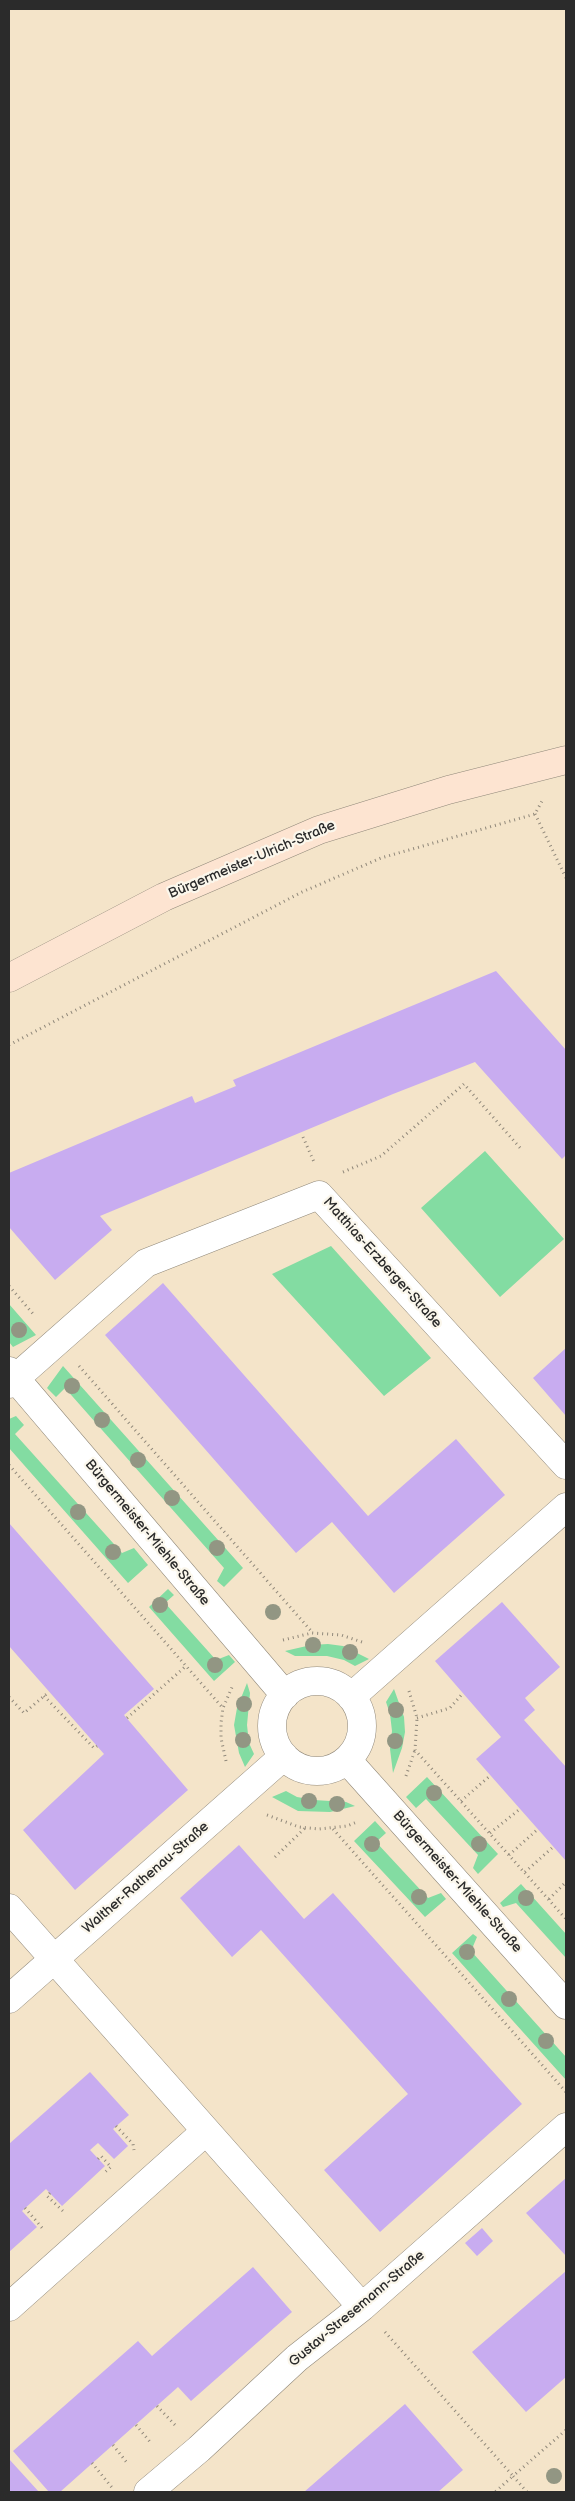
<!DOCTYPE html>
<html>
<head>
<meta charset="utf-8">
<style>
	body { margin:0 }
	#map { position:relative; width:575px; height:2501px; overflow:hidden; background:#f4e4c9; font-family:"Balsamiq Sans",sans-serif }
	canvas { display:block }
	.frame { position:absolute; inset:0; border:10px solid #2b2b2b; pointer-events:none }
</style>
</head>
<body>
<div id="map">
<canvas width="575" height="2501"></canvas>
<div class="frame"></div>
</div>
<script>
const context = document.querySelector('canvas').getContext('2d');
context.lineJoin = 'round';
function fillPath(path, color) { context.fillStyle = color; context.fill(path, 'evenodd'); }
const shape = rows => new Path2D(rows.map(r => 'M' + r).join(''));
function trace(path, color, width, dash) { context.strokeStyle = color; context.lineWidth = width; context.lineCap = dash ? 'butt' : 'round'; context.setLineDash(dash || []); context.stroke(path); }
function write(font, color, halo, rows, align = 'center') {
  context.font = font + ' "Balsamiq Sans",sans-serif'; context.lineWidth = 4.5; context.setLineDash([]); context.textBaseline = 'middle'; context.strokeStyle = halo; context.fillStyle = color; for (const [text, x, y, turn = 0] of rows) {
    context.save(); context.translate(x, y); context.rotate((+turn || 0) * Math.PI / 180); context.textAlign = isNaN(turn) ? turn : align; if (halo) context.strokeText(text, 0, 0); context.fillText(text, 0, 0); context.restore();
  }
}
const green = shape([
	[485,1151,564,1239,500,1297,421,1208],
	[331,1246,431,1358,384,1396,272,1274],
	[9,1304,36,1335,13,1347,9,1342],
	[63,1366,243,1568,224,1587,217,1581,224,1568,65,1388,56,1397,47,1388],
	[16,1416,24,1425,15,1434,122,1553,134,1548,148,1565,128,1583,9,1448,9,1419],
	[168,1589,174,1595,165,1603,216,1660,229,1655,235,1662,214,1681,149,1607],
	[328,1644,343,1646,369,1659,355,1666,344,1660,327,1656,295,1656,285,1651,311,1645],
	[247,1683,250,1693,247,1725,249,1743,254,1754,245,1767,239,1753,234,1725,237,1708],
	[394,1689,404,1717,405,1732,402,1748,393,1773,390,1749,392,1731,390,1714,386,1702],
	[427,1777,498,1854,478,1874,473,1868,478,1855,426,1799,416,1808,406,1797],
	[286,1791,297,1797,314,1800,346,1802,355,1806,330,1812,298,1811,272,1797],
	[375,1821,386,1833,376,1842,428,1898,441,1893,446,1899,425,1917,354,1841],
	[521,1884,566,1934,566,1958,516,1903,503,1907,500,1903],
	[473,1934,477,1937,471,1951,566,2057,566,2080,452,1953]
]);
const building = shape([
	[496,971,566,1050,566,1155,562,1159,475,1062,393,1094,100,1216,112,1230,55,1280,9,1227,9,1173,192,1096,195,1103,236,1086,233,1080],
	[163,1283,368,1516,456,1439,505,1495,394,1593,332,1522,296,1553,105,1335],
	[566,1348,566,1416,533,1378],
	[9,1523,154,1689,124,1715,188,1790,75,1890,23,1830,104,1754,9,1646],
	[502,1602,560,1667,525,1698,535,1710,524,1720,566,1767,566,1861,476,1759,501,1737,435,1661],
	[239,1845,304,1919,333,1893,522,2104,380,2232,324,2170,408,2094,261,1930,232,1957,180,1898],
	[90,2072,129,2115,113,2129,128,2146,114,2159,98,2143,90,2150,105,2166,62,2206,46,2189,22,2211,37,2227,9,2252,9,2144],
	[566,2178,566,2256,526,2213],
	[482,2228,493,2241,477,2256,465,2243],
	[253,2267,292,2312,191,2401,178,2387,60,2492,49,2492,13,2451,138,2341,152,2356],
	[566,2271,566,2377,526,2412,472,2352],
	[405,2404,463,2470,438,2492,304,2492],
	[9,2459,39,2492,9,2492]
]);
const path = shape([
	[535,814,566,878],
	[9,1045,302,892,381,858,535,814,542,801],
	[303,1137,314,1162],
	[343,1172,381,1156,464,1084,521,1149],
	[9,1286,35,1316],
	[79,1366,312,1632],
	[9,1465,223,1708],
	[283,1640,312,1633,341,1635,362,1642],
	[409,1691,417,1718,415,1750,566,1919],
	[44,1696,94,1748,97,1746],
	[9,1697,24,1713,49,1692],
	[127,1718,186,1666],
	[417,1718,450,1708,463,1693],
	[226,1761,221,1738,221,1723,223,1708,233,1685],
	[406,1776,415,1750],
	[461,1801,491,1775],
	[267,1815,299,1827,319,1829,347,1826,357,1822],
	[333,1829,566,2092],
	[490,1833,520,1809],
	[509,1855,538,1829],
	[275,1857,305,1828],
	[525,1872,553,1847],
	[549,1899,566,1882],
	[116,2126,133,2144,134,2150],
	[98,2159,101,2156,111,2167,104,2173],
	[50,2193,47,2196,64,2212],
	[25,2208,44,2230],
	[385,2332,513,2476,495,2492],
	[157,2406,175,2425],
	[136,2425,151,2443],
	[113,2445,128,2464],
	[92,2463,114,2490],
	[527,2492,513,2476,566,2430]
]);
const street = shape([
	[9,1371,285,1695],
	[9,1384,146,1263,319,1195,566,1465],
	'272 1726a45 45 0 1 1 90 0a45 45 0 1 1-90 0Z',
	[351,1697,566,1507],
	[347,1760,566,2005],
	[9,1908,362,2307],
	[9,1999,284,1756],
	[9,2307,206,2131],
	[148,2492,199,2449,297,2358,362,2307,566,2127]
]);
const secondary = shape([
	[9,978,164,897,319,830,448,790,566,760]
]);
const trees = [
	[19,1330],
	[72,1386],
	[102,1420],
	[138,1460],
	[172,1498],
	[78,1512],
	[217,1548],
	[113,1552],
	[160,1605],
	[273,1612],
	[313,1645],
	[350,1652],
	[215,1665],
	[244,1704],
	[396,1710],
	[243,1740],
	[395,1741],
	[434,1793],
	[309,1801],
	[337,1804],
	[372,1844],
	[479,1844],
	[419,1897],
	[526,1898],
	[467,1952],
	[509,1999],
	[546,2041],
	[554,2476]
];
const streetNames = [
	["Bürgermeister-Ulrich-Straße",252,860,-23],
	["Matthias-Erzberger-Straße",382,1263,48],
	["Bürgermeister-Miehle-Straße",147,1533,50],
	["Walther-Rathenau-Straße",146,1878,-41],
	["Bürgermeister-Miehle-Straße",457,1882,48],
	["Gustav-Stresemann-Straße",357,2309,-40]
];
fillPath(green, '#83dca2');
fillPath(building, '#c8acf0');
trace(street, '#90887a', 29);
trace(secondary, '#90887a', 29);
trace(path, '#90887a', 3, [1, 4]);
trace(street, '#fff', 28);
trace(secondary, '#fde4d1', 28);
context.fillStyle = '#929683';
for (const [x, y] of trees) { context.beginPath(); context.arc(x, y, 8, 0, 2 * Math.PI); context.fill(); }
write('14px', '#2b2b2b', '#fbf7ec', streetNames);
</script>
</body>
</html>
